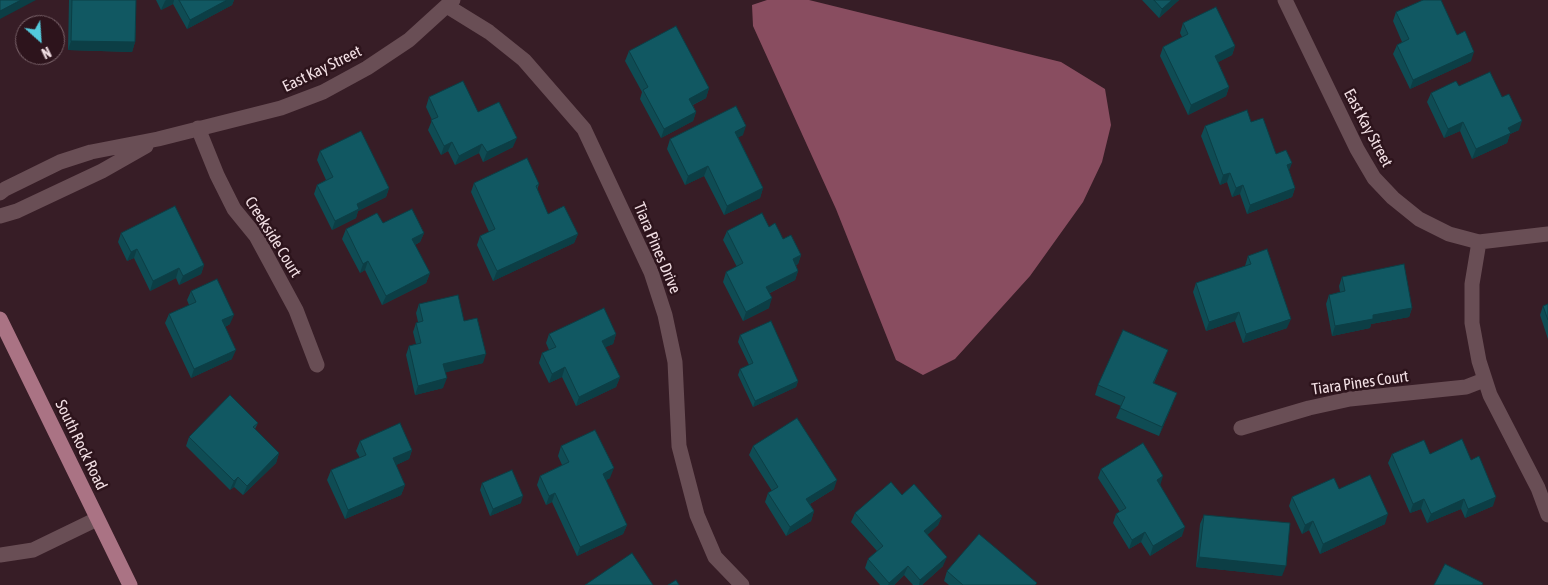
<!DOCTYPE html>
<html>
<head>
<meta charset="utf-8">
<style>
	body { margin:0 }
	#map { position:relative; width:1548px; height:585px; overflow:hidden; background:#371d26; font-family:"Asap Condensed",sans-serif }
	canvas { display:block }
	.north { position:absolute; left:15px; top:15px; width:50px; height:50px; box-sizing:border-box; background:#2d141c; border:1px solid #7c656c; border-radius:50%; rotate:154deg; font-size:14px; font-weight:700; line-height:20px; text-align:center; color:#f2dfe4 }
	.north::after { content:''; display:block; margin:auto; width:18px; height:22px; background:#53cadc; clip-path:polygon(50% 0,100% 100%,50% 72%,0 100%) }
</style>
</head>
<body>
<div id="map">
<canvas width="1548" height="585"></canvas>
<div class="north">N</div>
</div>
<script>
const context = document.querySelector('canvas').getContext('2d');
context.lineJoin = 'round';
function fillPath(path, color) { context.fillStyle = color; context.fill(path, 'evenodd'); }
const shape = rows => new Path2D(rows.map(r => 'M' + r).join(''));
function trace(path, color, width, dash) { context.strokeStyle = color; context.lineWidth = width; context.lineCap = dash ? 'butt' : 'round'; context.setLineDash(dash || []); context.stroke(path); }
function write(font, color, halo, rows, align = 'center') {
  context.font = font + ' "Asap Condensed",sans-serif'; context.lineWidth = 5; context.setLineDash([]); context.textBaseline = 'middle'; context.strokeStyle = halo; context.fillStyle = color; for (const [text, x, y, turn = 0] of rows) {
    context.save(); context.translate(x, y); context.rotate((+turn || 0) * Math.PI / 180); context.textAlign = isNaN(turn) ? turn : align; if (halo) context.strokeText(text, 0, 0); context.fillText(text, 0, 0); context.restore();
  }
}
const water = shape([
	[767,0,809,0,1061,62,1105,89,1111,125,1102,162,1083,202,1030,276,955,359,923,375,896,360,836,209,753,26,752,5]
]);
const minor = shape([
	[1285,0,1357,149,1374,178,1393,198,1419,219,1449,234,1479,242,1548,234],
	[447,6,489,32,524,60,584,129,651,272,665,315,675,362,679,446,697,515,715,557,742,585],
	[198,128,217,175,234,209,256,236,296,310,317,365],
	[0,193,5,189,60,162,91,152,158,139,281,108,323,92,367,68,409,40,453,0],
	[0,216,17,211,102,171,146,146],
	[1479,242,1472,284,1472,323,1479,361,1490,395,1538,488,1548,515],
	[1241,428,1309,408,1350,399,1466,387,1484,380],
	[0,555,33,550,97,519]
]);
const major = shape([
	[0,319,130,585]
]);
const wall = shape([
	[69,0,136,0,135,42,132,52,68,50],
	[156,0,234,0,232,5,187,29,173,4,161,10],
	[1142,0,1179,0,1159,18],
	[1396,12,1457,35,1471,61,1410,89,1393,54,1397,45,1402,42,1393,21],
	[1183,23,1235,46,1232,55,1218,62,1229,87,1226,96,1188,115,1160,56,1163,47,1182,37,1180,33],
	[629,51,709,88,706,98,693,105,696,112,693,121,661,138,640,99,642,92,625,61],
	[1459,86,1519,130,1510,134,1507,143,1472,159,1460,131,1444,138,1427,102,1431,93],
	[429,97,478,112,513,147,483,162,479,153,455,165,448,151,441,155,428,130,432,120,426,107],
	[1251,122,1276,154,1289,171,1295,188,1292,197,1247,214,1240,194,1232,197,1227,182,1220,185,1201,136,1205,126],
	[743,135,738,137,763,188,760,198,724,215,704,176,685,185,667,149,670,139],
	[320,151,389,188,386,197,358,211,356,218,332,230,314,194,317,185,326,180,317,160],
	[474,183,539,184,537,190,548,214,578,234,574,243,493,281,477,245,480,236,489,232,471,192],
	[383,223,424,233,420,242,415,245,430,273,426,283,382,305,365,270,360,273,342,239,346,229],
	[769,227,801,255,798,264,796,265,798,271,795,280,770,293,769,308,743,321,723,282,726,272,737,267,723,240,727,231],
	[121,233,204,265,201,274,179,285,176,278,150,291,134,258,127,261,118,242],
	[1248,256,1287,328,1243,343,1235,321,1206,331,1193,292,1196,283,1245,266],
	[1342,277,1412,308,1409,317,1371,324,1370,328,1332,336,1326,304,1329,295,1340,292,1339,286],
	[191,291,230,324,225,327,232,359,191,378,165,323,169,314,189,305,187,300],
	[419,304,464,321,483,363,445,372,443,388,415,395,406,355,409,346,416,344,413,332,416,323,418,322,416,313],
	[1548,304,1548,339,1540,315,1543,306],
	[549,334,616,334,613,344,605,347,620,377,616,387,576,406,562,377,549,383,539,363,542,353,549,350,546,343],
	[740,335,798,381,796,387,753,407,738,375,740,369,749,365,738,342],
	[1168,350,1154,383,1173,403,1159,436,1116,418,1121,406,1095,395,1098,385],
	[258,423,255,429,279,453,276,463,243,495,234,487,230,490,186,446,189,437],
	[360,441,412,450,409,459,396,465,405,485,401,495,345,519,327,480,331,470,360,458,356,451],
	[561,446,610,478,606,480,627,525,623,534,577,556,552,502,546,505,537,485,540,476,562,465,558,456],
	[753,446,834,489,810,504,814,511,811,521,786,536,765,502,768,493,772,491,749,455],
	[1392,454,1430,454,1471,460,1493,506,1465,518,1461,509,1427,523,1421,509,1410,513,1388,463],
	[1101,469,1160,486,1182,536,1150,556,1141,542,1129,549,1113,523,1116,514,1120,512,1098,478],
	[482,483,521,503,490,516,480,490],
	[1339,489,1385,524,1320,554,1309,530,1302,534,1289,506,1292,497],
	[902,495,942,516,938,525,927,535,943,566,922,585,913,585,904,575,894,585,880,585,865,568,868,559,877,551,851,522,855,513],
	[1204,515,1282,576,1196,567,1200,524],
	[947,571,1036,585,949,585,944,581]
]);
const shadedWall = shape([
	[21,0,36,0,0,19,0,11],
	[166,0,174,0,173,4,161,10,165,1],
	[227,0,234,0,232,5,187,29,190,20],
	[1172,0,1179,0,1159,18,1162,9],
	[71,41,135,42,132,52,68,50],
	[1235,46,1232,55,1211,66,1215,56],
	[1474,52,1471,61,1410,89,1413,80],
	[1229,87,1226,96,1188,115,1191,105],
	[709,88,706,98,686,108,689,99],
	[696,112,693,121,661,138,664,129],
	[1522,121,1519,130,1510,134,1507,143,1472,159,1476,149,1508,128],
	[1463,122,1460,131,1444,138,1448,129],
	[746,126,743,135,732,141,735,132],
	[517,138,513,147,483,162,487,152],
	[452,142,448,151,441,155,444,146],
	[482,144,479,153,455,165,459,156],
	[1292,163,1288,173,1287,165],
	[708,166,704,176,685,185,688,176],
	[1230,173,1227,182,1220,185,1223,175],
	[1243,185,1240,194,1232,197,1236,188],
	[389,188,386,197,358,211,356,218,332,230,335,221,357,204],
	[763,188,760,198,724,215,727,206],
	[1295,188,1292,197,1247,214,1250,205],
	[424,233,420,242,409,248,412,239],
	[578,234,574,243,493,281,497,271],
	[137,249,134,258,127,261,131,252],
	[801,255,798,264,789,268,793,259],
	[368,261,365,270,360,273,363,264],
	[204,265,201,274,179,285,183,276],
	[179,268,176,278,150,291,153,281],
	[798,271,795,280,763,296,766,287],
	[430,273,426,283,382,305,386,296],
	[772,298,769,308,743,321,746,312],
	[1412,308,1409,317,1371,324,1370,328,1332,336,1335,326,1373,315],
	[1239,312,1235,321,1206,331,1209,322],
	[234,315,230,324,219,330,222,320],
	[1291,319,1287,328,1243,343,1246,334],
	[616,334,613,344,599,350,602,341],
	[236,350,232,359,191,378,194,369],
	[486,354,483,363,440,374,443,364],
	[565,367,562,377,549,383,552,374],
	[620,377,616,387,576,406,579,397],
	[447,378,443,388,415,395,418,386],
	[798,381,796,387,753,407,755,401],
	[1177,393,1173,403,1159,436,1162,427],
	[412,450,409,459,390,468,393,458],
	[279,453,276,463,243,495,247,486],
	[614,468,610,478,599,483,603,474],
	[1163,476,1160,486,1157,480],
	[238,477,234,487,230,490,234,481],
	[837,480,834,489,803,508,806,499],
	[405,485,401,495,345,519,348,510],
	[555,493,552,502,546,505,549,496],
	[523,496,521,503,490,516,493,509],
	[1496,497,1493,506,1465,518,1468,509],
	[1424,499,1421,509,1410,513,1413,504],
	[1464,499,1461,509,1427,523,1431,514],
	[814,511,811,521,786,536,790,527],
	[1388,514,1385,524,1320,554,1323,544],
	[942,516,938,525,921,541,924,531],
	[1313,521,1309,530,1302,534,1305,525],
	[627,525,623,534,577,556,580,547],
	[1185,527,1182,536,1150,556,1153,546],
	[1145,532,1141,542,1129,549,1132,540],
	[947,557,943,566,922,585,919,585,920,580],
	[1199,557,1286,566,1282,576,1196,567],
	[908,566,904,575,894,585,888,585,889,583]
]);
const building = shape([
	[0,0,21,0,0,11,0,0],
	[72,0,136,0,135,42,71,41,72,0],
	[179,0,227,0,190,20,179,0],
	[1154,0,1172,0,1162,9,1154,0],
	[1423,0,1441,0,1457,35,1465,31,1474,52,1413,80,1397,45,1409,39,1396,12,1423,0],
	[1216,7,1235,46,1215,56,1229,87,1191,105,1163,47,1188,34,1183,23,1216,7],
	[676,26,709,88,689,99,696,112,664,129,643,90,648,87,629,51,676,26],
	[1490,72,1502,97,1509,94,1522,121,1508,128,1511,133,1476,149,1463,122,1448,129,1431,93,1456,81,1459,86,1490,72],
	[463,81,478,112,499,102,517,138,487,152,482,144,459,156,452,142,444,146,431,120,438,117,429,97,463,81],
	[736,106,746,126,735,132,763,188,727,206,708,166,688,176,670,139,736,106],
	[1247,110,1251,122,1263,118,1276,154,1286,150,1292,163,1287,165,1295,188,1250,205,1243,185,1236,188,1230,173,1223,175,1205,126,1247,110],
	[361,131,389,188,357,204,359,209,335,221,317,185,333,177,320,151,361,131],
	[527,158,539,184,536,186,548,214,564,206,578,234,497,271,480,236,495,229,474,183,527,158],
	[175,206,204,265,183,276,179,268,153,281,137,249,131,252,121,233,175,206],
	[412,209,424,233,412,239,430,273,386,296,368,261,363,264,346,229,377,213,383,223,412,209],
	[762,213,769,227,775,223,783,239,791,235,801,255,793,259,798,271,766,287,772,298,746,312,726,272,743,263,727,231,762,213],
	[1267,249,1291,319,1246,334,1239,312,1209,322,1196,283,1251,264,1248,256,1267,249],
	[1404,264,1412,308,1373,315,1373,319,1335,326,1329,295,1345,291,1342,277,1404,264],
	[217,279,234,315,222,320,236,350,194,369,169,314,196,302,191,291,217,279],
	[458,295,464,321,477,318,486,354,443,364,447,378,418,386,409,346,421,343,416,323,423,321,419,304,458,295],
	[1548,304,1548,320,1543,306,1548,304],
	[604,308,616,334,602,341,620,377,579,397,565,367,552,374,542,353,556,347,549,334,604,308],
	[771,321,798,381,755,401,740,369,753,363,740,335,771,321],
	[1123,330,1168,350,1153,383,1177,393,1162,427,1120,408,1125,397,1098,385,1123,330],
	[230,395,258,423,253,427,279,453,247,486,238,477,234,481,189,437,230,395],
	[797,418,837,480,806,499,814,511,790,527,768,493,778,487,753,446,797,418],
	[400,423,412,450,393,458,405,485,348,510,331,470,366,455,360,441,400,423],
	[595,430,614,468,603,474,627,525,580,547,555,493,549,496,540,476,569,462,561,446,595,430],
	[1462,439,1471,460,1479,456,1496,497,1468,509,1464,499,1431,514,1424,499,1413,504,1392,454,1424,440,1430,454,1462,439],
	[1143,443,1163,476,1157,480,1185,527,1153,546,1145,532,1132,540,1116,514,1126,508,1101,469,1143,443],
	[512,470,523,496,493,509,482,483,512,470],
	[1370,475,1388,514,1323,544,1313,521,1305,525,1292,497,1334,478,1339,489,1370,475],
	[891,482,902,495,914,484,942,516,924,531,947,557,920,580,908,566,889,583,868,559,883,546,855,513,891,482],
	[1204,515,1290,523,1286,566,1199,557,1204,515],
	[979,534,1037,583,1035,585,963,585,947,571,979,534],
	[632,553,653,585,585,585,632,553],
	[1445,564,1483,583,1482,585,1434,585,1445,564],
	[676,580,679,585,668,585,676,580]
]);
const streetNames = [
	["East Kay Street",322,69,-26],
	["East Kay Street",1368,128,62],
	["Creekside Court",273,237,58],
	["Tiara Pines Drive",657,248,67],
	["Tiara Pines Court",1360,383,-8],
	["South Rock Road",81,445,64]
];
fillPath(water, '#894d60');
trace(minor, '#694e55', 15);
trace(major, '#aa7384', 15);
fillPath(wall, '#0f4c54');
fillPath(shadedWall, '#0c3e45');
fillPath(building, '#115862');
trace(building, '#0c3e45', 1);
write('16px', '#f2dfe4', '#2d141c', streetNames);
</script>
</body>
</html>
